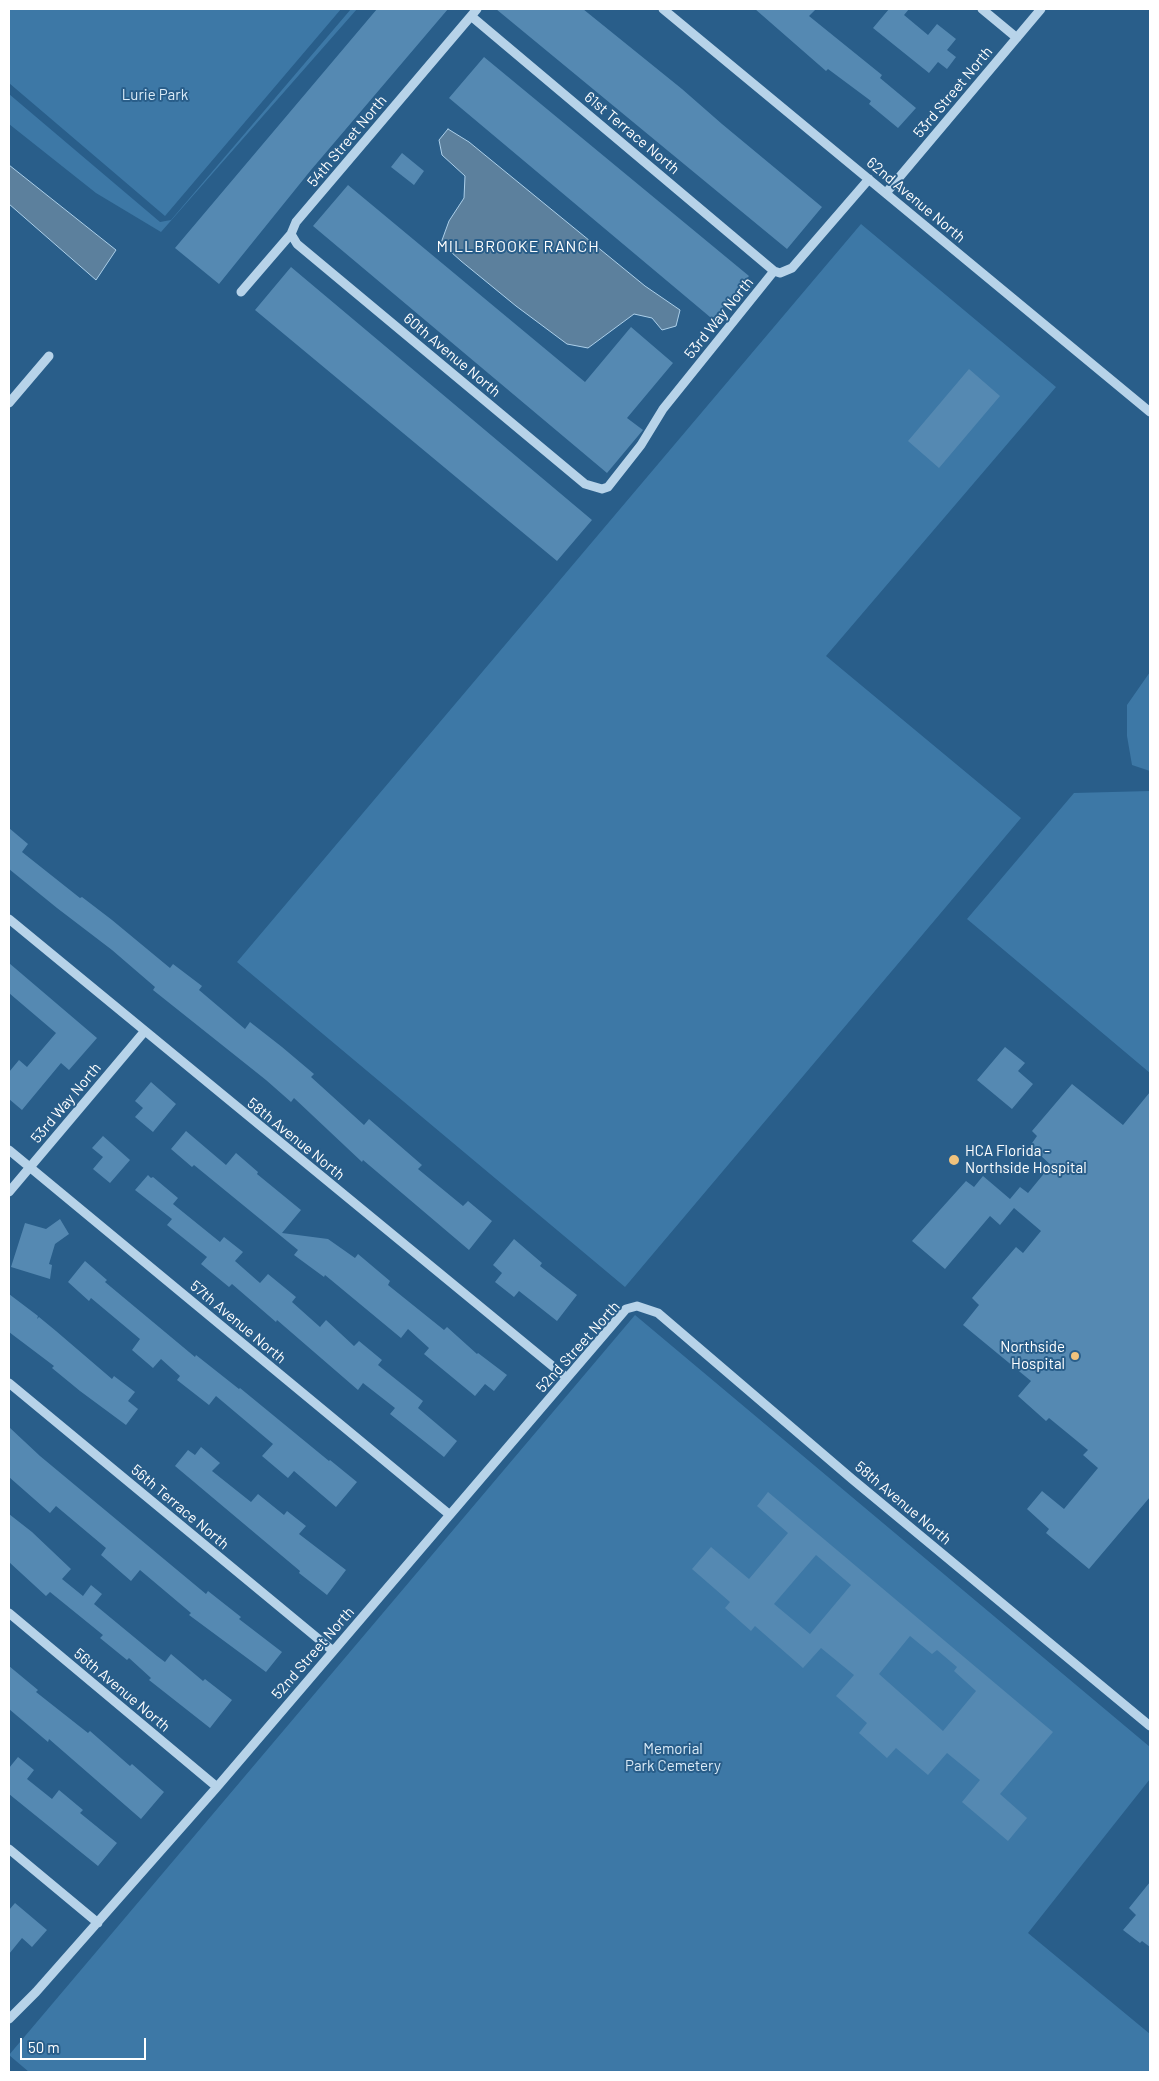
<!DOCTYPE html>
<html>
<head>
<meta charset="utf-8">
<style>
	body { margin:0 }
	#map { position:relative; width:1159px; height:2081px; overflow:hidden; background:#295e8a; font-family:Barlow,sans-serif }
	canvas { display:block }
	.frame { position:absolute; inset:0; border:10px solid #fff; pointer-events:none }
	.scale { position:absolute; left:20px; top:2038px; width:126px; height:22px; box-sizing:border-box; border:2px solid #fff; border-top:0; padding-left:6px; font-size:15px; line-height:18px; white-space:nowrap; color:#fff; -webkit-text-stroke:4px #295e8a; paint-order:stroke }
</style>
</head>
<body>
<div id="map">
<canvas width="1159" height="2081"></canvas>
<div class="frame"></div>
<div class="scale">50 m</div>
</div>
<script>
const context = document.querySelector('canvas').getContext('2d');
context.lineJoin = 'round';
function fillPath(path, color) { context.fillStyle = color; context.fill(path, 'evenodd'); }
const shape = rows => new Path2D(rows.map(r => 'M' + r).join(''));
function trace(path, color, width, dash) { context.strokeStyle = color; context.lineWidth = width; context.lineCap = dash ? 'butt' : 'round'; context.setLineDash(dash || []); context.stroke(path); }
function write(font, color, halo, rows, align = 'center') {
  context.font = font + ' Barlow,sans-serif'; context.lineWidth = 4; context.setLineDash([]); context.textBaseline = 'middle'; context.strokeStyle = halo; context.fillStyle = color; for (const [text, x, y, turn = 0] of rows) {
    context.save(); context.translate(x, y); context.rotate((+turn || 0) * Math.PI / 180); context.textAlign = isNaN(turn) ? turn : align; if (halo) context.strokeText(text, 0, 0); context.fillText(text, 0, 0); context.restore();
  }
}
const green = shape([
	[9,9,341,9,165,216,9,83],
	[351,9,357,9,161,232,96,193,9,124,9,94,160,222,171,220],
	[861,224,1056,387,826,656,1021,818,625,1287,237,962],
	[1150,672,1150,771,1132,765,1127,736,1127,705],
	[1150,791,1150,1073,967,919,1074,793],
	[635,1315,1150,1747,1150,1779,1028,1933,1150,2034,1150,2072,29,2072,9,2055]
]);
const water = shape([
	[448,129,469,142,645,286,680,310,676,326,662,330,652,318,634,314,588,348,567,344,516,306,461,261,441,243,449,221,464,198,465,176,442,155,439,140,448,129],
	[9,165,116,250,96,280,9,204,9,165]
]);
const building = shape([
	[377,9,448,9,311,170,219,284,175,248],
	[496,9,583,9,682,89,722,124,822,207,787,249],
	[755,9,816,9,809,16,882,75,880,78,916,108,898,128,869,104,871,101,828,69,826,71],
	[889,9,909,9,904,15,928,35,937,24,956,39,947,50,956,57,947,69,938,62,929,73,873,28],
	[484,57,749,276,715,317,710,317,449,98],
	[402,153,424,171,414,185,391,167],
	[348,185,585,382,631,327,673,363,627,418,643,430,607,473,313,226],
	[291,267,592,520,557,561,255,310],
	[969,369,1000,396,939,468,908,441],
	[9,828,28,844,22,852,80,898,82,897,112,920,170,968,173,964,202,986,199,990,245,1029,250,1022,282,1047,314,1074,311,1077,364,1125,369,1119,422,1165,418,1169,463,1206,468,1201,492,1221,469,1250,363,1160,362,1162,294,1098,291,1102,266,1080,153,990,155,987,112,950,57,908,9,869],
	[9,963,97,1038,69,1070,61,1063,22,1110,9,1099,9,1072,19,1060,27,1067,56,1033,9,993],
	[1005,1047,1025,1063,1018,1071,1033,1084,1012,1109,977,1080],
	[151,1082,176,1104,153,1132,135,1117,143,1108,135,1101],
	[1072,1084,1123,1125,1150,1092,1150,1497,1089,1569,1046,1533,1049,1529,1027,1509,1042,1491,1064,1509,1098,1468,1083,1455,1088,1450,1049,1418,1046,1421,1018,1396,1031,1381,963,1325,979,1305,972,1298,1016,1247,1023,1253,1041,1231,1014,1208,1000,1225,990,1216,945,1269,912,1241,966,1181,974,1187,983,1176,1010,1199,1020,1187,1028,1193,1051,1165,1030,1146,1037,1136,1032,1131],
	[186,1131,226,1165,236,1153,258,1172,257,1174,301,1210,282,1233,328,1239,355,1258,358,1254,390,1281,388,1285,444,1330,447,1327,477,1354,478,1353,507,1375,494,1391,485,1384,475,1396,424,1354,429,1348,408,1329,401,1338,325,1275,324,1277,294,1255,298,1250,194,1165,192,1167,171,1149],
	[103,1136,130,1160,110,1183,93,1169,103,1157,92,1148],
	[148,1175,151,1178,153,1177,178,1198,173,1204,220,1242,224,1237,243,1252,235,1261,260,1283,268,1274,296,1297,292,1302,320,1327,326,1320,354,1346,359,1341,382,1360,378,1365,423,1401,418,1408,457,1441,444,1457,390,1414,395,1408,363,1383,358,1390,277,1320,276,1322,232,1284,229,1287,201,1264,207,1257,167,1225,172,1219,135,1190],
	[60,1219,69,1234,55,1244,49,1264,52,1265,50,1279,11,1267,25,1223,46,1229],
	[514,1239,542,1263,540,1266,577,1295,557,1321,519,1291,514,1297,495,1282,502,1273,493,1265],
	[85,1261,107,1280,105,1282,195,1357,196,1355,239,1389,240,1388,329,1461,330,1460,357,1482,336,1507,294,1471,288,1478,262,1456,273,1444,216,1396,209,1405,177,1380,180,1376,161,1359,153,1368,132,1350,140,1339,91,1298,89,1301,68,1282],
	[9,1294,38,1316,37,1319,39,1317,56,1331,112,1379,114,1376,135,1392,128,1401,138,1409,126,1425,80,1391,52,1368,54,1366,9,1332],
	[9,1427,40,1456,206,1594,208,1591,241,1617,239,1619,282,1652,266,1672,189,1615,191,1613,140,1570,131,1581,101,1555,106,1548,56,1506,50,1513,9,1477],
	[201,1447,220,1463,212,1471,251,1502,258,1494,284,1515,287,1511,306,1526,299,1534,346,1570,327,1595,299,1573,300,1571,175,1466,188,1450,195,1455],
	[768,1492,1053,1732,1000,1794,1027,1818,1008,1841,962,1802,980,1780,947,1753,928,1775,896,1748,887,1758,859,1733,867,1723,836,1696,854,1675,821,1648,803,1668,755,1626,751,1631,725,1608,730,1602,692,1569,711,1547,749,1579,788,1533,757,1506],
	[816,1555,851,1585,810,1634,774,1604],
	[910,1636,932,1654,937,1650,957,1667,954,1671,976,1691,943,1731,879,1674],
	[9,1514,32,1532,71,1569,62,1579,83,1596,91,1585,102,1594,94,1604,157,1656,165,1662,171,1654,203,1681,205,1679,232,1700,210,1728,149,1680,151,1678,129,1658,127,1660,100,1638,103,1635,50,1592,46,1596,9,1562],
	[9,1666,38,1690,36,1692,88,1733,90,1731,130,1766,132,1764,164,1792,141,1819,49,1739,48,1742,9,1709],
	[18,1757,34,1770,27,1779,52,1799,59,1790,83,1810,80,1813,117,1843,98,1866,9,1794,9,1768],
	[1150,1882,1150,1947,1142,1941,1140,1943,1123,1930,1136,1915,1129,1908],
	[15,1903,47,1930,32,1947,22,1938,9,1954,9,1910]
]);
const minor = shape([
	[663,9,1150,412],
	[982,9,1017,38],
	[471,16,774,271],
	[886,193,1041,9],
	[291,234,297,244,585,484,602,489,608,487,641,445,663,409,774,271],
	[774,271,780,273,792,268,869,179],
	[241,292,291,234,296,222,477,9],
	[9,403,49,356],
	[9,919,567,1378],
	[9,1150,450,1515],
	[9,1192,144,1032],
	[9,1383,333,1651],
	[9,1613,217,1787],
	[9,1849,98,1923],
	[9,2019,36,1992,217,1787,626,1309,637,1306,658,1313,852,1479,1150,1726]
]);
const markers = [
	[954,1160,6,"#f0c37d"],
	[1075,1356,5,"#f0c37d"]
];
const streetNames = [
	["53rd Street North",953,92,-50],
	["61st Terrace North",632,133,40],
	["54th Street North",347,141,-50],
	["62nd Avenue North",916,200,40],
	["53rd Way North",719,318,-51],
	["60th Avenue North",452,355,40],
	["53rd Way North",66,1103,-50],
	["58th Avenue North",296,1139,39],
	["57th Avenue North",238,1322,40],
	["52nd Street North",578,1347,-48],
	["58th Avenue North",903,1503,40],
	["56th Terrace North",180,1507,40],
	["52nd Street North",313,1653,-49],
	["56th Avenue North",122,1690,40]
];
const parkNames = [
	["Lurie Park",155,95],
	["Memorial",673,1749],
	["Park Cemetery",673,1766]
];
const poiNames = [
	["HCA Florida -",965,1151],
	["Northside Hospital",965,1168],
	["Northside",1065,1347,"right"],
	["Hospital",1065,1364,"right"]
];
const neighbourhoodNames = [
	["MILLBROOKE RANCH",518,247]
];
fillPath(green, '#3d78a6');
fillPath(water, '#5c809d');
trace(water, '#accfe9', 1);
fillPath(building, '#5589b2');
trace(minor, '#b7d3e9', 9);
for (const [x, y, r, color] of markers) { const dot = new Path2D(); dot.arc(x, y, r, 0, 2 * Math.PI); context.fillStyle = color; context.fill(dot); trace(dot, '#295e8a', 2); }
write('15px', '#fff', '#295e8a', streetNames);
write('15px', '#dbebf7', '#295e8a', parkNames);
write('15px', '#fff', '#295e8a', poiNames, 'left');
context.letterSpacing = '1px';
write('16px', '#fff', '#295e8a', neighbourhoodNames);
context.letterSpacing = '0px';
</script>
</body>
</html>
